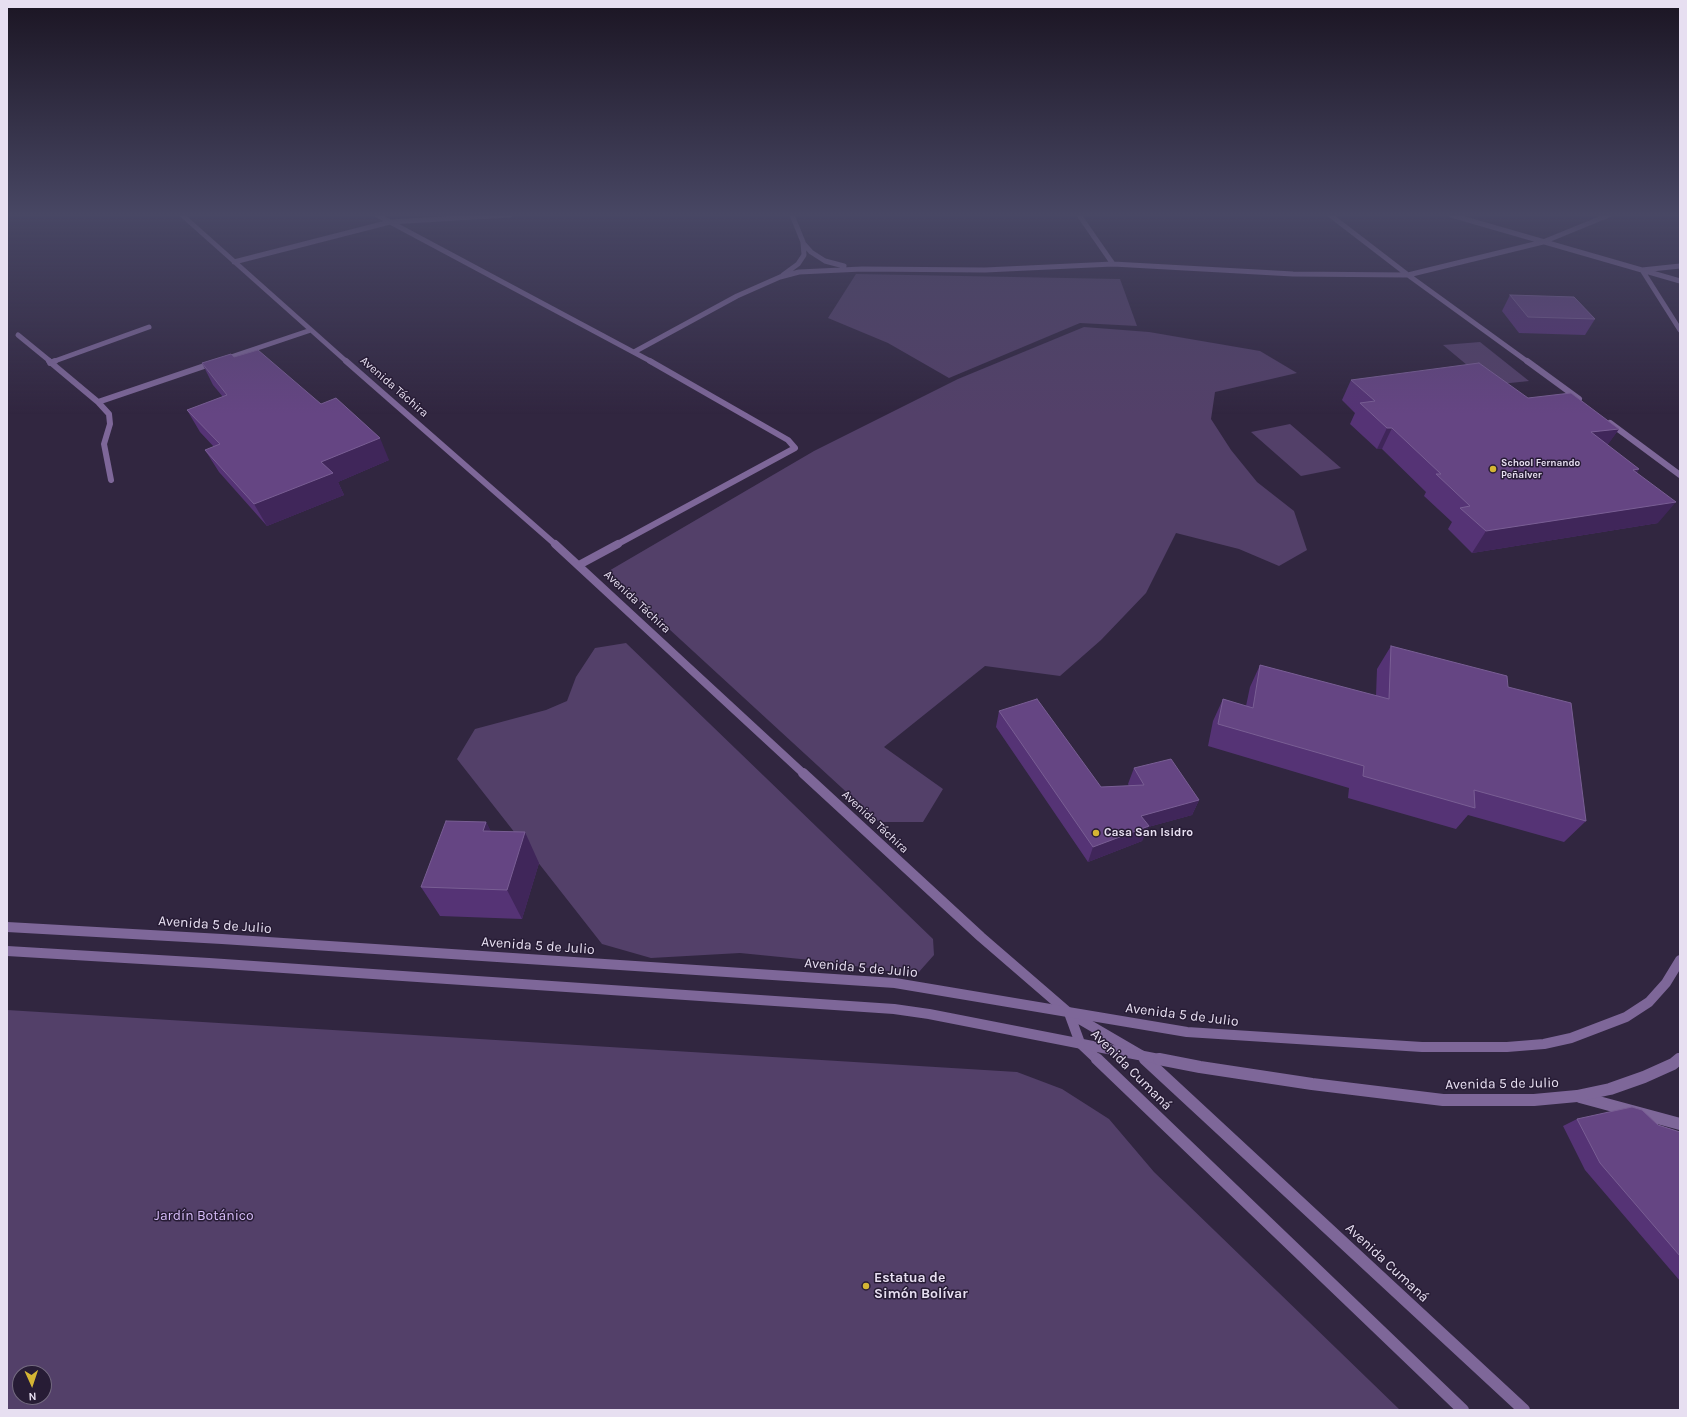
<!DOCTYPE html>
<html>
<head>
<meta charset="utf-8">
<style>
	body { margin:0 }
	#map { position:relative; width:1687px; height:1417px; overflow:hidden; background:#312640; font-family:Karla,sans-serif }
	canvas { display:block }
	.frame { position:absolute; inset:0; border:8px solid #e7dff1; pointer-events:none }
	.north { position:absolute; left:12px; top:1365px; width:40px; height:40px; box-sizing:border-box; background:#271c35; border:1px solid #746a80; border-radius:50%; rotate:177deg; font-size:11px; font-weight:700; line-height:16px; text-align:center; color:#e7dff1 }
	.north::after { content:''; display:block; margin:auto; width:14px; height:18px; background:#d5b534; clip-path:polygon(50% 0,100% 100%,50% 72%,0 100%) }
</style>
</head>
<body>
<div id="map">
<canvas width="1687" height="1417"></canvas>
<div class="frame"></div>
<div class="north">N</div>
</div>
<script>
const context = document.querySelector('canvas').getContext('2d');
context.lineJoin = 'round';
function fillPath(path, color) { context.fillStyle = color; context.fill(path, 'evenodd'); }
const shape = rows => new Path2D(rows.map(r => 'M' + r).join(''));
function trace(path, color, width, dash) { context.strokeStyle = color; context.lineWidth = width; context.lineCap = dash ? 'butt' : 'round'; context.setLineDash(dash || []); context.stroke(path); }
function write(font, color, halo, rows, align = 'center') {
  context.font = font + ' Karla,sans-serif'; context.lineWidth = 3; context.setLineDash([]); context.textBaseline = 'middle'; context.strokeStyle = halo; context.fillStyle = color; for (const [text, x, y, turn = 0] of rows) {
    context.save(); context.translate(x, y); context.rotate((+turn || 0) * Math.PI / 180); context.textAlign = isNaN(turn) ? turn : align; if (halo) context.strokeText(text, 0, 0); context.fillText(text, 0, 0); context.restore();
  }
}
const green = shape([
	[856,274,1120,279,1137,326,1080,323,949,378,888,343,828,318],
	[1084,327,1149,332,1260,351,1297,373,1215,392,1211,419,1231,450,1257,482,1294,511,1307,550,1279,566,1239,549,1176,533,1146,593,1101,640,1060,676,985,666,884,747,943,789,923,822,879,822,607,572,814,451,958,379],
	[1480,342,1529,381,1491,385,1443,345],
	[1290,424,1341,468,1301,476,1251,432],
	[626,643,933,939,934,955,918,973,895,972,821,961,740,953,651,958,602,944,457,759,475,729,546,710,567,701,576,677,595,648],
	[7,1010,1017,1072,1062,1089,1109,1119,1154,1172,1400,1410,7,1410],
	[20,1373,44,1373,44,1397,20,1397]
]);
const minorFar4 = shape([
	[182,215,347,362],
	[377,215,652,362],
	[1079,215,1113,264],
	[1330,215,1408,275,1528,362],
	[1451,215,1680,281],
	[803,243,811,252,825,261,844,266],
	[234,262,390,222,510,215],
	[1680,266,1642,270,1680,330],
	[783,275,798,264,804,255,803,242,792,215],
	[18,335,51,362],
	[634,352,737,296,780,277,799,272,862,269,985,270,1113,264,1293,274,1408,275,1543,242,1609,215],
	[52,362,149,327],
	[216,362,311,330]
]);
const minorFar3 = shape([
	[49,361,98,402,109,414,110,424,104,444,111,480],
	[346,361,556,545],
	[1527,361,1579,399],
	[50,363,55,361],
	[98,402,219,361],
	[1610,423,1680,475],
	[616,545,795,448,788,440,650,361]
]);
const minorFar2 = shape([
	[555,544,804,774],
	[579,565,618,544]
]);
const minorFar1 = shape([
	[803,773,981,937,1069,1013,1141,1055,1146,1060],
	[1069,1013,1080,1043,1098,1060]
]);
const minor = shape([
	[1097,1059,1463,1410],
	[1145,1059,1524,1410],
	[1580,1097,1680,1124]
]);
const tertiaryFar1 = shape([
	[7,927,222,939,895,983,1187,1032,1422,1047,1507,1047,1544,1044,1571,1038,1626,1017,1649,1002,1666,983,1680,960],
	[7,951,209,963,894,1009,929,1014,1164,1060],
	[1678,1060,1680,1058]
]);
const tertiary = shape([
	[1159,1059,1200,1067,1312,1084,1443,1100,1534,1100,1577,1096,1610,1089,1644,1077,1673,1064,1679,1059]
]);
const wall = shape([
	[1510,295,1595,319,1585,335,1519,333,1502,311],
	[234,357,389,460,338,482,344,495,267,526,219,472,205,450,214,447,200,432,187,410,223,397,213,385,202,363],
	[1351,380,1528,398,1619,429,1607,445,1639,469,1637,472,1658,523,1472,553,1448,529,1452,522,1424,496,1426,492,1382,449,1377,449,1350,424,1355,413,1342,400],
	[1391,646,1508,687,1586,821,1564,842,1468,815,1456,829,1348,798,1349,788,1208,746,1213,721,1223,699,1246,706,1250,687,1260,665,1376,696,1377,669],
	[999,711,1101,787,1129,786,1128,784,1134,768,1199,800,1192,815,1148,827,1142,841,1088,862,996,727],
	[486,822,491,832,539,863,522,919,440,916,421,887],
	[1577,1119,1658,1125,1680,1132,1680,1281,1585,1170,1563,1126]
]);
const shadedWall = shape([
	[1387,428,1392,428,1382,449,1377,449],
	[1619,429,1604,450,1591,432],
	[380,438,389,460,338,482,344,495,267,526,254,504,321,462],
	[1639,469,1623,490,1633,470],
	[1676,502,1658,523,1472,553,1486,531],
	[1199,800,1192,815,1148,827,1142,841,1088,862,1093,847,1141,816],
	[486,822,502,853,483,831],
	[525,832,539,863,522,919,507,890]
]);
const building = shape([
	[1510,295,1574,297,1595,319,1528,317,1510,295],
	[258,350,321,404,336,398,380,438,321,462,333,473,254,504,205,450,220,444,187,410,227,395,202,363,231,354,234,357,258,350],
	[1479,363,1528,398,1571,393,1619,429,1591,432,1639,469,1633,470,1676,502,1486,531,1460,508,1470,506,1436,474,1441,474,1392,428,1387,428,1360,403,1375,401,1351,380,1479,363],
	[1391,646,1507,676,1508,687,1571,703,1586,821,1474,790,1475,808,1363,776,1364,766,1218,724,1223,699,1253,708,1260,665,1389,699,1391,646],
	[1037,699,1101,787,1144,785,1134,768,1171,759,1199,800,1141,816,1149,826,1093,847,999,711,1037,699],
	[446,821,486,822,483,831,525,832,507,890,421,887,446,821],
	[1632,1107,1642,1110,1658,1125,1680,1132,1680,1256,1600,1163,1577,1119,1632,1107]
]);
const markers = [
	[1493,469,4,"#d5b534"],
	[1096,833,4,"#d5b534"],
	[866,1286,4,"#d5b534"]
];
const farPoinames = [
	["School Fernando",1501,463],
	["Peñalver",1501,475]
];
const streetNames = [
	["Avenida Táchira",394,387,41],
	["Avenida Táchira",637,602,43],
	["Avenida Táchira",875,822,43]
];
const poiNames = [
	["Casa San Isidro",1104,833]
];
const nearStreetnames = [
	["Avenida 5 de Julio",215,925,4],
	["Avenida 5 de Julio",538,946,4],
	["Avenida 5 de Julio",861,968,5],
	["Avenida 5 de Julio",1182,1015,7],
	["Avenida Cumaná",1131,1070,45],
	["Avenida 5 de Julio",1502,1084,-1],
	["Avenida Cumaná",1387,1263,43]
];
const nearParknames = [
	["Jardín Botánico",204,1216]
];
const nearPoinames = [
	["Estatua de",874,1278],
	["Simón Bolívar",874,1294]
];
fillPath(green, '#534069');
trace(minorFar4, '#7e6799', 5);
trace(minorFar3, '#7e6799', 6);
trace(minorFar2, '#7e6799', 8);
trace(minorFar1, '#7e6799', 10);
trace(minor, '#7e6799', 12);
trace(tertiaryFar1, '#7e6799', 10);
trace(tertiary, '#7e6799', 12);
fillPath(wall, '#553375');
fillPath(shadedWall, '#40265a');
fillPath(building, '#654583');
trace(building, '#795e94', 1);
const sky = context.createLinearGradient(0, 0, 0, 414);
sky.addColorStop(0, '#1b1523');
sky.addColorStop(0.52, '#484764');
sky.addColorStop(1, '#48476400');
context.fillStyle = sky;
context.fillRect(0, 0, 1687, 414);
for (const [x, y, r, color] of markers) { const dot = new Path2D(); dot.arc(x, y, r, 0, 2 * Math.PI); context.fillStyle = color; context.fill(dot); trace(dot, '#271c35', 1.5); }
write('bold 10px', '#e7dff1', '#271c35', farPoinames, 'left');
write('12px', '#e7dff1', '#271c35', streetNames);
write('bold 12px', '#e7dff1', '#271c35', poiNames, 'left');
write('14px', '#e7dff1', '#271c35', nearStreetnames);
write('14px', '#d7bcf9', '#271c35', nearParknames);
write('bold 14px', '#e7dff1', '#271c35', nearPoinames, 'left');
</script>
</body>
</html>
